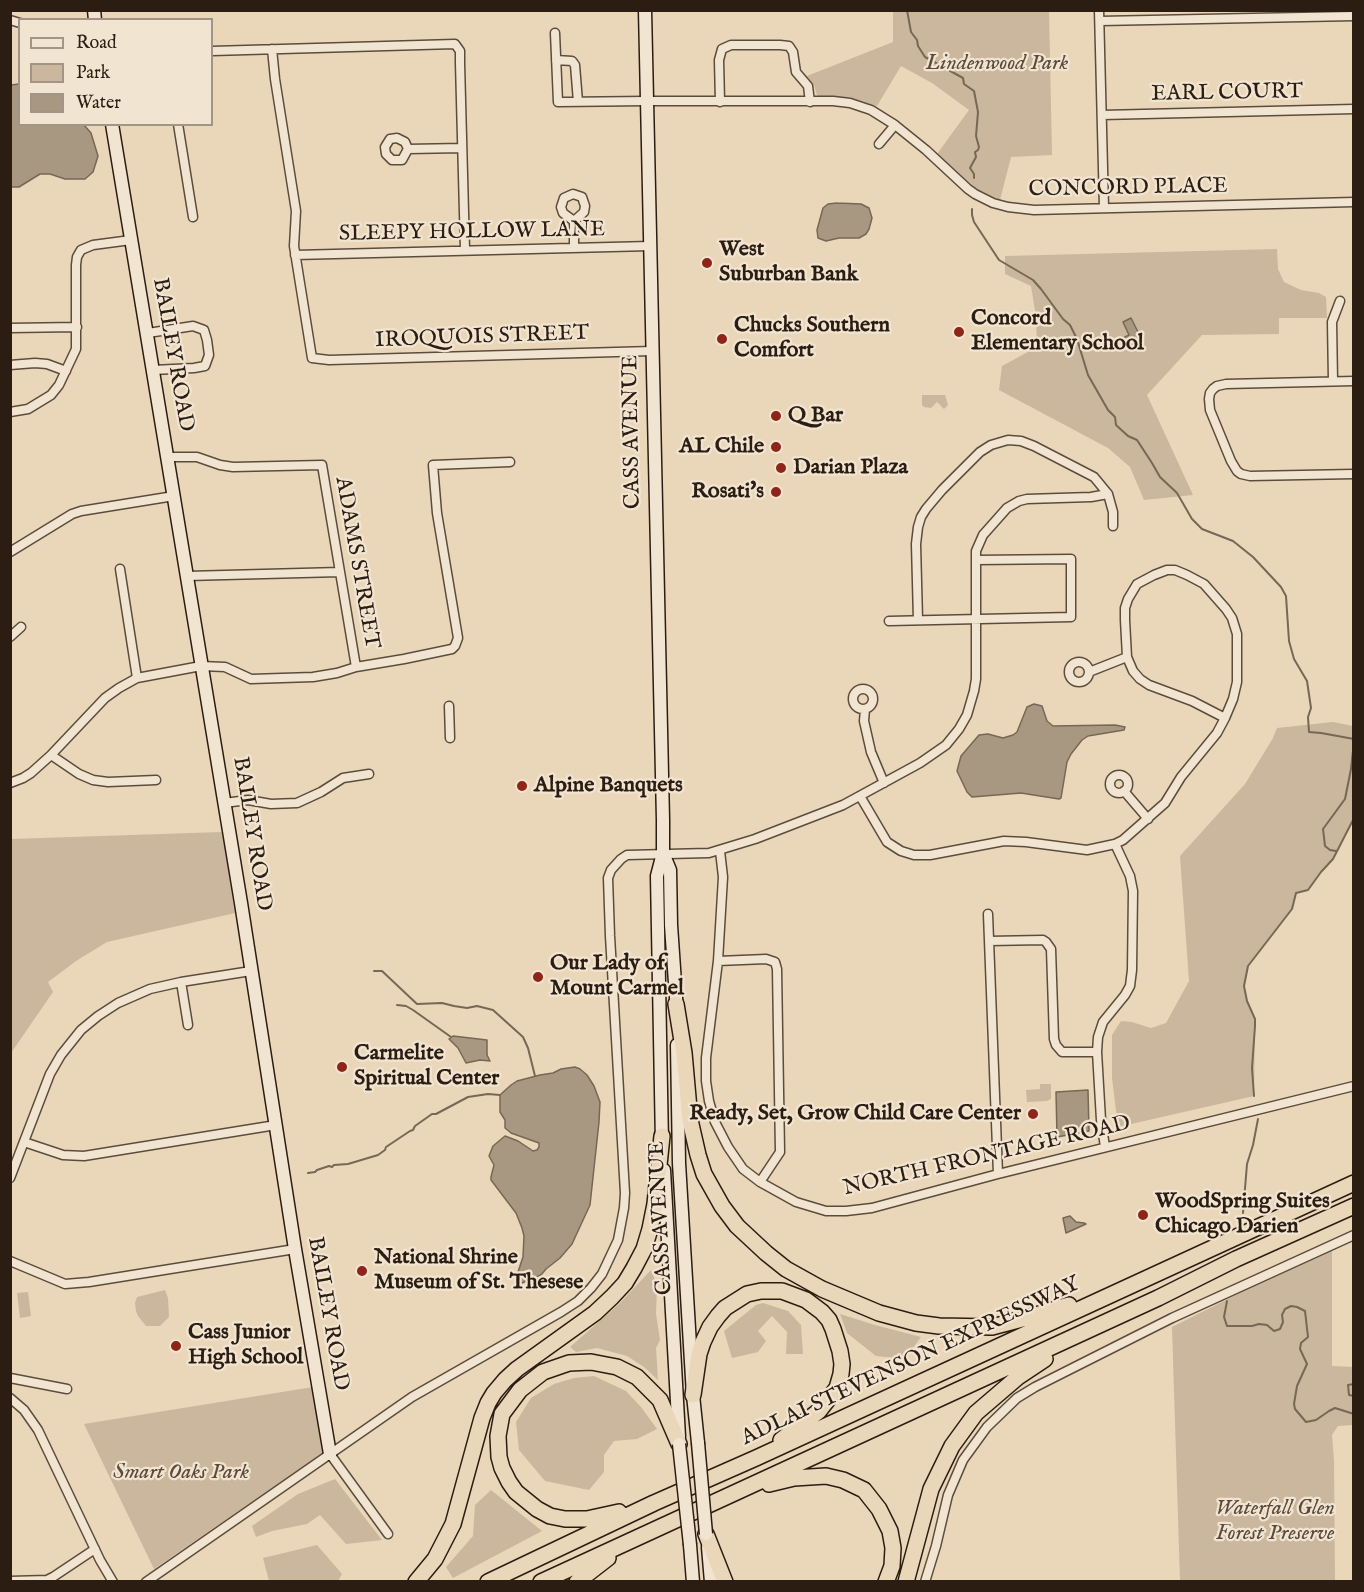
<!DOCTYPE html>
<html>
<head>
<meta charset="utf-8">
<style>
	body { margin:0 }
	#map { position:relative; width:1364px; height:1592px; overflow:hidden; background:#ead7b9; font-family:"IM FELL English",serif }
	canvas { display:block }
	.frame { position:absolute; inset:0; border:12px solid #2c1d13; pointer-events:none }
	.legend { position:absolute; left:18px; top:18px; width:195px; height:108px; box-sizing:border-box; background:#f1e5d2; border:2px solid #a29586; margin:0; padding:8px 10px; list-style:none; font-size:18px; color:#2c1d13 }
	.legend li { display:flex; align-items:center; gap:12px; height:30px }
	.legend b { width:30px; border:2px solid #a29586 }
</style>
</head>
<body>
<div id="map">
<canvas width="1364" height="1592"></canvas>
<div class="frame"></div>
<ul class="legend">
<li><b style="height:8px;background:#f1e5d2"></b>Road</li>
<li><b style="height:16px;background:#cab79d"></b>Park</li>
<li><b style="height:16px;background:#a99881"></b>Water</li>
</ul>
</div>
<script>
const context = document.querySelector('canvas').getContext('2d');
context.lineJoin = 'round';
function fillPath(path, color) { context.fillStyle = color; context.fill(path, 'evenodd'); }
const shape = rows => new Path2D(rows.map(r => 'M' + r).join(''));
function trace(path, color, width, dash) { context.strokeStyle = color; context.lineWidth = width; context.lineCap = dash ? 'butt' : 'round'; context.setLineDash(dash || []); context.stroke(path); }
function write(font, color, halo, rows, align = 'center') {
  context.font = font + ' "IM FELL English",serif'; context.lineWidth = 4.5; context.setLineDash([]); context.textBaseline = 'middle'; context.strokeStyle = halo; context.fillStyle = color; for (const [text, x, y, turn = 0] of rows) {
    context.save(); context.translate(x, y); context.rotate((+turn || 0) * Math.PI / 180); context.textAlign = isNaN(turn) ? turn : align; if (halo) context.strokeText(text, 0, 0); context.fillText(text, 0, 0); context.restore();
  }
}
const green = shape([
	[893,11,1049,11,1052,155,1011,157,1000,200,975,188,937,154,969,110,932,83,901,66,877,106,848,97,820,97,817,95,814,85,807,76,893,42],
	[1277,249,1278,269,1284,282,1301,290,1319,293,1326,297,1327,318,1279,318,1279,334,1202,335,1147,395,1193,495,1144,500,1130,467,1108,448,999,390,1002,366,1037,347,1036,317,1031,286,1005,274,1005,256],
	[922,395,945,395,948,405,944,409,937,402,931,408,924,407,922,405],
	[1333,722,1353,726,1353,818,1333,859,1321,872,1308,890,1296,893,1292,909,1248,966,1244,986,1247,1001,1255,1019,1255,1026,1254,1096,1118,1127,1112,1078,1112,1035,1121,1021,1132,1022,1151,1028,1166,1023,1189,981,1180,856,1245,784,1273,738,1277,728],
	[222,832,235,913,107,942,76,961,48,982,53,992,11,1053,11,839],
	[1040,1084,1051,1084,1051,1099,1047,1101,1027,1102,1026,1090,1040,1089],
	[1332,1251,1332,1366,1354,1367,1353,1425,1338,1426,1332,1435,1334,1461,1335,1581,1180,1581,1172,1327,1238,1294],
	[651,1270,657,1285,656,1314,660,1340,656,1348,658,1380,644,1367,627,1356,597,1348,576,1352,570,1347,619,1304],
	[165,1290,168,1298,169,1317,160,1326,146,1326,138,1316,136,1311,135,1303,137,1297],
	[28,1292,31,1316,20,1318,17,1293],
	[763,1303,788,1311,801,1325,803,1354,786,1354,787,1332,772,1316,758,1331,766,1341,758,1352,732,1358,724,1331,756,1305],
	[840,1314,875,1325,921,1337,905,1359,876,1356,847,1333],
	[594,1376,626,1391,641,1407,657,1429,637,1439,614,1441,604,1455,604,1472,589,1490,545,1481,519,1450,516,1422,531,1398,554,1384,574,1378],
	[313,1387,324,1452,154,1569,84,1424],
	[335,1479,382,1540,346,1544,320,1515,307,1524,272,1531,256,1537,252,1526,298,1494],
	[491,1490,542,1531,453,1578,446,1567,473,1536,475,1505],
	[317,1545,342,1574,338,1581,269,1581,263,1558]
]);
const water = shape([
	[19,84,20,124,84,125,91,133,98,156,93,172,85,179,65,179,50,174,40,174,19,187,11,187,11,85,19,84],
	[837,203,861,204,869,208,872,218,869,229,866,234,859,238,839,238,826,241,818,238,817,230,823,208,828,204,837,203],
	[1131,318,1142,340,1125,348,1121,339,1129,335,1123,322,1131,318],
	[1034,704,1042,706,1047,721,1053,726,1115,725,1125,727,1124,730,1088,736,1082,740,1071,754,1067,762,1061,798,1059,799,1021,793,972,797,967,792,957,771,961,756,979,735,988,734,1003,738,1013,735,1017,732,1027,707,1034,704],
	[453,1036,487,1040,487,1055,490,1061,480,1060,466,1063,458,1048,449,1039,453,1036],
	[575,1067,580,1069,587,1075,594,1086,600,1102,599,1122,590,1205,572,1244,560,1258,546,1269,541,1275,522,1283,516,1278,523,1257,524,1236,522,1228,516,1213,491,1180,491,1177,494,1165,489,1156,493,1146,505,1136,518,1141,533,1151,537,1150,539,1147,539,1143,511,1133,505,1128,505,1120,500,1112,500,1095,511,1085,517,1081,540,1075,553,1073,561,1069,575,1067],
	[1088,1090,1089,1131,1057,1137,1056,1092,1088,1090],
	[1070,1216,1076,1222,1084,1223,1086,1224,1066,1233,1063,1218,1070,1216]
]);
const stream = shape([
	[907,10,911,32,917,40,918,46,925,57,963,78,964,84,974,91,978,112,976,136,979,147,978,150,975,152,976,157,970,168,974,174,974,178],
	[972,209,972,215,974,222,999,260,1033,280,1041,289,1063,319,1070,325,1077,339,1088,375,1108,410,1115,417,1116,425,1128,436,1137,440,1152,463,1160,477,1177,493,1192,519,1202,529,1233,541,1253,557,1281,587,1286,596,1289,641,1294,659,1307,681,1311,708,1308,717,1309,732,1321,733,1354,739],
	[1336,851,1330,850,1325,846,1323,829,1345,799,1351,769,1354,741],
	[374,971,382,971,417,1004,442,1003,454,1006,467,1008,477,1006,493,1010,523,1037,528,1048,535,1076],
	[397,1005,406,1006,413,1010,451,1037],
	[1254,1096,1252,1068,1255,1026,1255,1019,1247,1001,1244,986,1248,966,1292,909,1296,893,1308,890,1321,872,1333,859,1354,818],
	[308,1173,315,1172,317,1170,329,1166,332,1167,334,1165,348,1164,378,1155,385,1150,386,1147,410,1131,413,1130,415,1126,432,1114,436,1114,468,1097,488,1094,500,1095],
	[1243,1213,1247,1164,1253,1145,1258,1119],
	[1227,1301,1224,1317,1227,1326,1252,1326,1259,1324,1267,1325,1274,1331,1280,1329,1283,1322,1282,1315,1285,1309,1291,1306,1297,1307,1305,1311,1308,1337,1301,1343,1300,1349,1307,1364,1297,1386,1294,1404,1295,1409,1306,1422,1316,1420,1329,1411,1335,1408,1354,1414],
	[1354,1384,1348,1385,1349,1395,1354,1396]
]);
const street = shape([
	[1099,10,1104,208],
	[10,20,20,23],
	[1100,21,1354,16],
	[555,33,558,102,647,101,833,101,850,103,871,110,895,125,926,150,968,189,975,194,993,203,1008,207,1034,210,1354,202],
	[272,49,275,79,296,211,294,246,312,358,329,360,652,351],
	[212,51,455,44,460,51,460,63,465,250],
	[556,60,572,61,575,65,578,102],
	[720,102,719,60,722,49,731,45,780,45,789,46,793,52,796,72,808,86,810,102],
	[1102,115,1354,109],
	[178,124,193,217],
	[879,144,895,125],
	[408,149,402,160,392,160,386,154,385,147,390,139,397,138,405,142,408,149,462,148],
	[574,221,563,213,561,207,564,198,573,194,582,197,585,206,584,212,574,221,574,248],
	[295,255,650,246],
	[10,328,77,327],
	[148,333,193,326,204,330,207,340,209,355,205,366,194,368,153,370],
	[10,365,35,363,47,364,66,371],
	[1333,381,1332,322,1340,301],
	[1354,381,1226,384,1217,386,1213,389,1210,393,1209,399,1210,410,1231,461,1237,471,1241,474,1250,476,1354,474],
	[10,412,28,409,51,395,59,385,76,349,76,265,77,257,81,250,93,245,131,240],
	[168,457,197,457,220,465,233,467,322,465,356,667],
	[10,552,72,514,81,511,174,496],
	[120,569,137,678],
	[187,576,340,572],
	[918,620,916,544,918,527,921,517,926,509,942,490,980,452,991,445,1008,440,1021,441,1034,446,1094,477,1108,494,1113,512,1113,526],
	[889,621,1071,617,1071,559,976,560],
	[10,637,21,627],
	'1069 672a10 10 0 1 1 20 0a10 10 0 1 1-20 0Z',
	[1089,672,1127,657],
	'853 699a10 10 0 1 1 20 0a10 10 0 1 1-20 0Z',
	[449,706,450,738],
	[865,709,864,721,871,752,884,783],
	[51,755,79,774,93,780,108,782,156,780],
	'1110 784a9 9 0 1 1 18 0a9 9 0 1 1-18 0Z',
	[10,783,23,778,31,773,51,755,105,698,119,688,137,678,201,666,225,667,251,679,313,677,337,673,356,667,404,659,452,649,455,646,458,638,437,513,433,465,510,462],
	[1124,791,1148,819],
	[860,796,887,842,901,851,914,855,930,855,1004,841,1026,842,1087,850,1115,844,1123,840,1165,803,1181,777,1217,733,1225,718,1233,699,1237,682,1237,634,1232,618,1226,609,1204,584,1187,575,1175,570,1167,570,1154,575,1137,584,1128,599,1125,608,1125,620,1127,657,1133,671,1140,679,1149,685,1192,701,1225,718],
	[224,803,248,800,271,804,297,803,321,792,343,778,369,774],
	[720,851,723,877,718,961,706,1058,706,1081,709,1101,715,1122,728,1147,743,1169,760,1182,796,1202,826,1211,846,1211,872,1208,998,1174,1354,1086],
	[988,914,998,1174],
	[989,941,1043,940,1046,942,1051,949,1054,1039,1056,1045,1062,1052,1097,1052],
	[718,961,766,959,775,962,777,969,780,1152,760,1182],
	[181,982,188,1025],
	[24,1142,63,1155,84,1156,276,1125],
	[1105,1147,1101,1120,1097,1052,1098,1037,1103,1022,1125,995,1130,986,1132,970,1133,891,1130,876,1115,844],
	[10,1178,50,1074,61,1055,81,1030,98,1016,118,1003,150,989,181,982,251,971],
	[10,1261,65,1284,89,1282,295,1249],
	[10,1378,67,1389],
	[10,1398,24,1410,38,1430,100,1560,113,1582],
	[330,1454,388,1534],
	[10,1581,47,1580,53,1577,95,1549],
	[146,1582,412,1397,561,1312,578,1301,591,1288,602,1274,618,1240,624,1208,625,1193,610,936,608,878,611,870,621,859,627,855,709,853,755,839,843,805,920,763,946,745,959,729,967,715,974,691,976,679,976,551,983,535,1007,508,1019,501,1027,499,1091,497,1108,494],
	[925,1582,936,1546,948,1495,963,1460,987,1427,1017,1398,1035,1387,1172,1318,1354,1235]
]);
const secondary = shape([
	[94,10,95,20],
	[645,10,663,820,663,853,657,876,662,1144],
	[112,124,241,903,295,1249,330,1454],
	[663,853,670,870,671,925,677,1012],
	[677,1045,679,1163,693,1395,698,1443],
	[664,1170,679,1437],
	[690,1545,693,1582],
	[708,1547,711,1582]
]);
const highway = shape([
	[676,1004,684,1053,690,1120,698,1155,704,1174,722,1206,737,1226,766,1253,786,1269,822,1289,879,1313,916,1323,939,1326,992,1327,1026,1318,1069,1305],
	[693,1395,699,1354,703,1342,710,1327,718,1316,725,1308,747,1294,761,1291,782,1291,806,1300,822,1312,829,1320,833,1329,840,1351,842,1364,841,1374,837,1388,819,1411,781,1440],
	[769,1484,794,1478,826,1476,843,1480,864,1490,879,1509,890,1531,893,1548,892,1566,886,1582],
	[619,1512,587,1519,565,1519,550,1516,537,1509,516,1492,509,1482,502,1468,499,1457,498,1436,502,1414,520,1390,543,1372,569,1363,591,1362,617,1367,637,1377,660,1400,679,1444],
	[706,1534,725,1582],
	[416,1582,435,1559,453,1524,482,1418,488,1403,494,1393,505,1380,517,1369,595,1313,612,1297,625,1283,634,1268,644,1249,650,1229,655,1204,662,1136],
	[488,1582,654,1503,756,1458,1354,1183],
	[541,1582,1158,1298,1236,1259,1354,1206],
	[577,1582,608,1558],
	[906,1582,931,1489,952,1446,976,1413,1018,1377,1045,1359]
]);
const secondaryBridge = shape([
	[698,1443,706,1534],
	[679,1444,690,1545]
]);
const markers = [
	[707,263,6,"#8f2418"],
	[959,332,6,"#8f2418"],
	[722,339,6,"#8f2418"],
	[776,416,6,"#8f2418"],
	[776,447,6,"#8f2418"],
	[781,468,6,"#8f2418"],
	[776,492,6,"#8f2418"],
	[522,786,6,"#8f2418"],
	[538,977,6,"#8f2418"],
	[342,1067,6,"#8f2418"],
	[1033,1114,6,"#8f2418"],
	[1143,1215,6,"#8f2418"],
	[362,1271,6,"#8f2418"],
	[176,1346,6,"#8f2418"]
];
const parkNames = [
	["Lindenwood Park",997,64],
	["Smart Oaks Park",181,1473],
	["Waterfall Glen",1275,1509],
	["Forest Preserve",1275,1534]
];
const streetNames = [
	["EARL COURT",1227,94,-1],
	["CONCORD PLACE",1128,189,-1],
	["SLEEPY HOLLOW LANE",472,233,-1],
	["IROQUOIS STREET",482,338,-2],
	["BAILEY ROAD",172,355,80],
	["CASS AVENUE",633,432,-91],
	["ADAMS STREET",356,563,80],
	["BAILEY ROAD",251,834,81],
	["NORTH FRONTAGE ROAD",987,1157,-13],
	["CASS AVENUE",662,1218,-93],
	["BAILEY ROAD",327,1314,80],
	["ADLAI STEVENSON EXPRESSWAY",911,1362,-25]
];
const poiNames = [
	["West",719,250],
	["Suburban Bank",719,275],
	["Concord",971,319],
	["Elementary School",971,344],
	["Chucks Southern",734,326],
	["Comfort",734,351],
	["Q Bar",788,416],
	["AL Chile",764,447,"right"],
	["Darian Plaza",793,468],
	["Rosati's",764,492,"right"],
	["Alpine Banquets",534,786],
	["Our Lady of",550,964],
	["Mount Carmel",550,989],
	["Carmelite",354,1054],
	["Spiritual Center",354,1079],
	["Ready, Set, Grow Child Care Center",1021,1114,"right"],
	["WoodSpring Suites",1155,1202],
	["Chicago Darien",1155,1227],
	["National Shrine",374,1258],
	["Museum of St. Thesese",374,1283],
	["Cass Junior",188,1333],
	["High School",188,1358]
];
fillPath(green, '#cab79d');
fillPath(water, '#a99881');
trace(water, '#776755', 1.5);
trace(stream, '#776755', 2);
trace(street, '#5c4c3c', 11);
trace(secondary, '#2c1d13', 15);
trace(highway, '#2c1d13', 18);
trace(street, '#f1e5d2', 8);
trace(secondary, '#f1e5d2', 12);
trace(highway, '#ead7b9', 15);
trace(secondaryBridge, '#2c1d13', 15, []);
trace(secondaryBridge, '#f1e5d2', 12);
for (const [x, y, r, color] of markers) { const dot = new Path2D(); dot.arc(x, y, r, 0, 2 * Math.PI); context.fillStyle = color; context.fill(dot); trace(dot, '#f1e5d2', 2); }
write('italic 22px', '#5b4b3c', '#f1e5d2', parkNames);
write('22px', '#2c1d13', '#f1e5d2', streetNames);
write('bold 22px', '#2c1d13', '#f1e5d2', poiNames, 'left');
</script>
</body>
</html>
